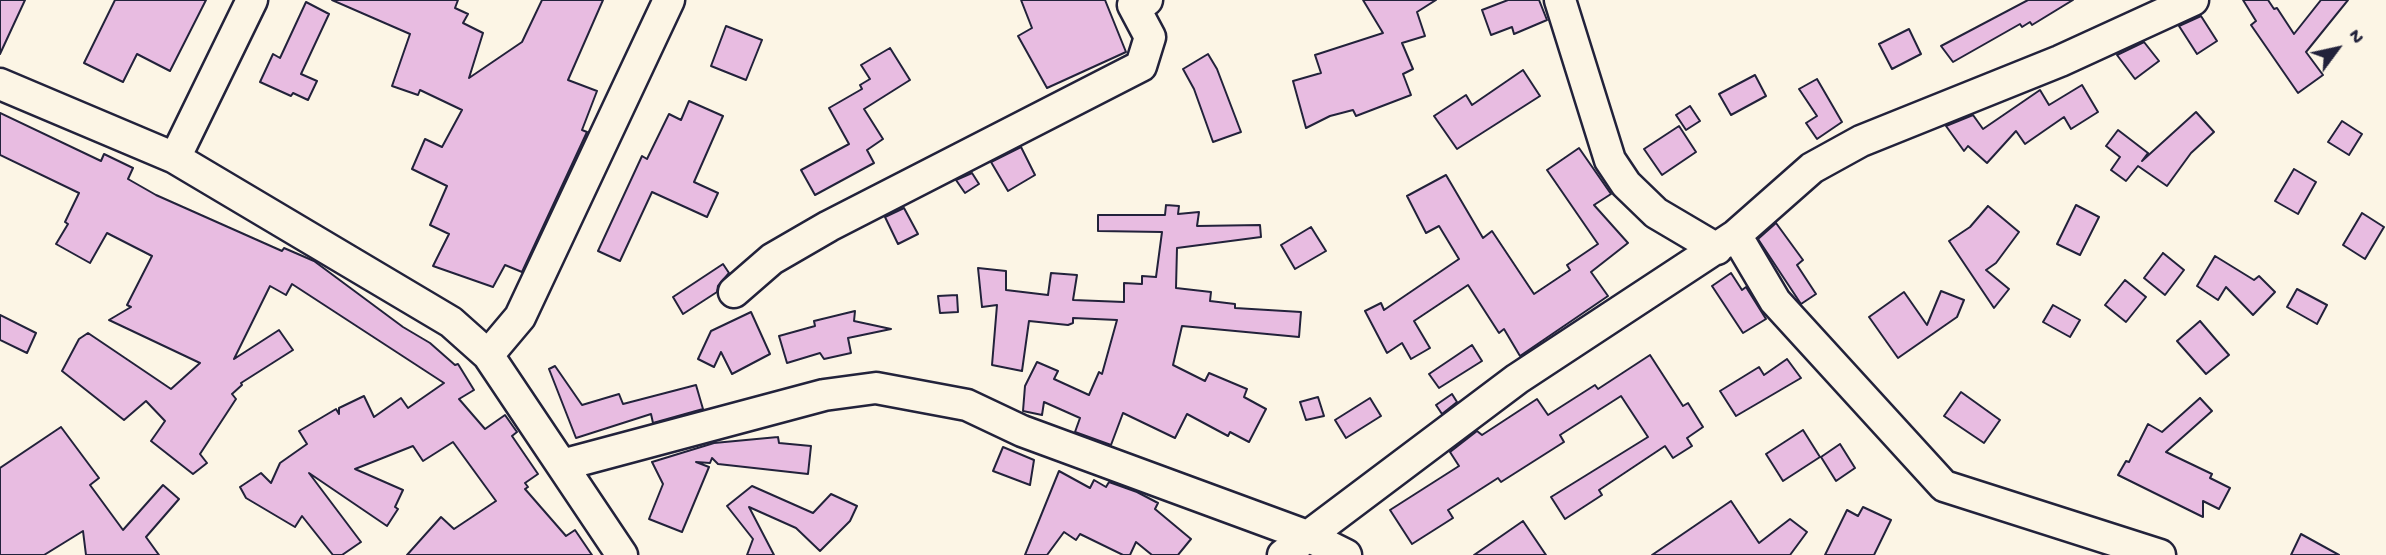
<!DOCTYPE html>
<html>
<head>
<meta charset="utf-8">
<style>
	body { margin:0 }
	#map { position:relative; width:2386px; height:555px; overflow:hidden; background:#fcf5e5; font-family:"Gochi Hand",sans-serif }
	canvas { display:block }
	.north { position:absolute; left:2302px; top:14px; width:70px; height:70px; -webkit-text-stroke:5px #fcf5e5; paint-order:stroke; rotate:57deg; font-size:19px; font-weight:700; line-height:28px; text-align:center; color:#22223b }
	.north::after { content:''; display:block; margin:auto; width:24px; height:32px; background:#22223b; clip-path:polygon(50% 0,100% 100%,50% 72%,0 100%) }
</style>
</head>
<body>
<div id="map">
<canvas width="2386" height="555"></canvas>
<div class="north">N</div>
</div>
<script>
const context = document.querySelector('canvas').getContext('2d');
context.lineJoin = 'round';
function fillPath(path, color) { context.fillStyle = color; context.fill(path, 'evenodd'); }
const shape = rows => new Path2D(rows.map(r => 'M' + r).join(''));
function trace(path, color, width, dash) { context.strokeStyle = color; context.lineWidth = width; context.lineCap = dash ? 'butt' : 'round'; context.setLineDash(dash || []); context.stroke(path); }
const building = shape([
	[0,0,25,0,0,54,0,0],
	[115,0,206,0,170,71,137,54,123,82,84,63,115,0],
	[332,0,458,0,455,8,468,14,463,23,483,33,469,78,522,42,542,0,603,0,568,80,597,91,582,130,587,132,522,272,505,265,493,287,433,266,449,234,430,225,447,186,412,169,425,139,442,147,462,110,420,90,418,95,392,86,410,34,332,0],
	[1021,0,1105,0,1126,52,1047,88,1018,36,1032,28,1021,0],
	[1363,0,1436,0,1417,12,1425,36,1402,43,1413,69,1403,74,1411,95,1356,116,1353,110,1330,116,1306,128,1293,81,1321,73,1315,55,1383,33,1363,0],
	[1508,0,1539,0,1547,20,1514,34,1512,27,1491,35,1482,10,1508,0],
	[2028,0,2073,0,2032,25,2030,22,2022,27,2020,24,1953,62,1941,46,2028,0],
	[2243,0,2268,0,2274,9,2277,8,2294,34,2321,0,2348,0,2306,52,2323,75,2298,93,2251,25,2256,21,2243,0],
	[306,2,329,14,301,74,317,81,308,100,293,93,291,96,260,82,273,54,280,58,306,2],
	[2201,16,2217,41,2197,54,2179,26,2201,16],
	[726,26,762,40,746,80,711,66,726,26],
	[1909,29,1921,54,1892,69,1879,44,1909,29],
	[2144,42,2159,61,2135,79,2117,55,2144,42],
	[890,48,910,80,864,109,883,139,867,150,874,163,815,195,801,170,849,144,829,108,862,89,860,85,870,79,861,65,890,48],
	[1208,54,1217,69,1241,132,1213,142,1194,89,1183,69,1208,54],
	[1523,70,1540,96,1457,149,1434,116,1466,95,1472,105,1523,70],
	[1755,75,1766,96,1731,115,1719,94,1755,75],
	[1817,79,1842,122,1817,139,1806,123,1817,116,1799,89,1817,79],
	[2082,85,2098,112,2071,129,2064,117,2025,144,2016,131,1987,163,1968,146,1964,151,1946,126,1973,115,1983,129,2040,90,2049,105,2082,85],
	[689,101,723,116,694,182,718,193,707,217,652,192,620,261,598,251,642,156,647,159,669,114,681,120,689,101],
	[1690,106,1700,121,1686,130,1676,115,1690,106],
	[2196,112,2214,132,2191,153,2167,186,2138,166,2126,181,2111,170,2120,157,2106,146,2118,130,2148,153,2142,161,2196,112],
	[0,113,101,161,104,154,133,168,128,179,156,195,282,251,284,248,314,261,403,327,430,343,455,365,458,364,474,390,459,399,485,429,505,415,517,432,512,436,538,474,525,483,528,487,525,489,566,536,575,530,592,555,407,555,441,517,454,529,496,501,453,442,423,461,413,446,355,469,403,490,395,507,398,509,387,526,309,473,361,542,342,555,333,555,302,516,295,527,246,498,240,487,261,473,271,483,280,463,307,444,299,431,336,409,339,414,339,408,364,396,374,417,401,398,408,408,444,383,292,284,286,295,270,286,234,359,279,330,293,350,241,383,242,385,232,394,236,399,200,454,207,463,193,474,151,441,165,421,146,401,124,420,62,371,79,339,88,333,171,389,200,363,109,320,131,307,127,305,152,256,107,233,90,263,56,244,68,224,65,222,79,193,0,155,0,113],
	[2342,121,2362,134,2349,155,2328,142,2342,121],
	[1679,126,1696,152,1662,175,1644,149,1679,126],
	[1021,147,1035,175,1008,191,991,162,1021,147],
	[1579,148,1611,194,1594,205,1628,243,1591,272,1608,296,1520,356,1504,329,1499,333,1468,285,1414,321,1430,348,1411,359,1402,343,1387,353,1365,311,1381,303,1384,310,1459,259,1439,226,1426,233,1407,196,1446,175,1483,238,1492,231,1534,294,1570,270,1567,265,1598,244,1547,170,1579,148],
	[2294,169,2316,182,2298,214,2275,201,2294,169],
	[972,173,979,184,965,193,956,180,972,173],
	[1166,205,1179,206,1178,214,1199,212,1197,226,1260,225,1261,237,1177,248,1176,288,1211,292,1210,301,1235,304,1235,308,1301,312,1299,337,1182,326,1173,365,1205,381,1209,373,1247,389,1244,397,1266,409,1249,442,1230,432,1228,436,1187,414,1175,438,1123,413,1111,445,1075,432,1080,418,1044,402,1042,415,1023,411,1025,386,1037,362,1058,371,1054,379,1089,395,1099,372,1102,374,1117,320,1073,318,1073,323,1068,325,1029,321,1022,371,992,365,997,305,982,307,978,268,1006,271,1006,290,1048,295,1051,273,1077,275,1073,300,1124,302,1124,283,1142,284,1142,276,1156,277,1162,232,1098,231,1098,215,1165,215,1166,205],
	[2076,205,2099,217,2080,255,2057,244,2076,205],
	[1988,206,2019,232,1996,263,1986,270,2009,289,1994,308,1949,241,1970,227,1988,206],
	[904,208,918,234,898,244,885,217,904,208],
	[2362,213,2384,227,2365,259,2343,245,2362,213],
	[1776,223,1803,260,1797,265,1816,294,1801,304,1758,239,1776,223],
	[1311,227,1326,251,1295,269,1281,245,1311,227],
	[2163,253,2184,270,2165,295,2144,278,2163,253],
	[2215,256,2254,280,2259,276,2275,292,2253,315,2226,287,2218,300,2197,286,2215,256],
	[723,264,729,273,718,286,717,292,683,314,673,297,723,264],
	[1731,273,1742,290,1746,287,1766,319,1743,333,1712,286,1731,273],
	[2125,280,2146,297,2126,322,2105,305,2125,280],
	[2297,289,2327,305,2317,324,2287,307,2297,289],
	[1941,291,1964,300,1957,317,1898,358,1869,317,1904,292,1927,325,1941,291],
	[957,295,958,312,940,313,938,296,957,295],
	[2053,305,2080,320,2070,337,2043,322,2053,305],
	[855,311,854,321,891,329,848,338,851,353,824,359,820,353,787,363,779,336,815,326,814,321,855,311],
	[751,312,770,354,732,374,721,352,714,367,698,359,711,331,751,312],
	[0,315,36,333,27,353,0,340,0,315],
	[2200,321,2229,355,2206,374,2177,341,2200,321],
	[1472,345,1482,361,1439,388,1429,374,1472,345],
	[1650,355,1683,406,1688,403,1703,427,1687,438,1692,446,1673,458,1665,446,1599,490,1602,495,1565,519,1551,497,1648,437,1621,396,1560,435,1564,442,1501,482,1498,478,1448,510,1453,518,1412,544,1390,510,1459,466,1450,452,1477,431,1482,435,1537,399,1548,415,1595,385,1598,389,1650,355],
	[1787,359,1801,378,1736,416,1720,391,1759,367,1764,375,1787,359],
	[555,366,582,405,619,394,623,404,696,385,703,409,653,423,651,414,576,438,549,369,555,366],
	[1961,392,2000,420,1984,443,1944,416,1961,392],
	[1452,394,1457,402,1442,414,1436,405,1452,394],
	[1318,397,1324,416,1306,420,1300,402,1318,397],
	[1370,398,1381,416,1346,438,1335,420,1370,398],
	[2200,398,2212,411,2166,452,2212,474,2210,478,2230,488,2219,509,2203,501,2203,517,2118,475,2126,461,2129,462,2148,424,2162,432,2200,398],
	[61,427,99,478,90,485,123,530,163,485,179,499,146,537,159,555,86,555,83,531,44,555,0,555,0,468,61,427],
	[1803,430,1820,457,1783,481,1766,454,1803,430],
	[778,437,779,443,811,446,808,474,718,464,712,458,710,463,696,462,709,467,682,532,649,519,663,484,652,462,714,443,778,437],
	[1840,444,1855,468,1836,481,1821,457,1840,444],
	[1003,447,1034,460,1030,485,993,471,1003,447],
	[1059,471,1090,488,1094,480,1106,487,1109,482,1137,492,1158,503,1155,509,1191,539,1178,555,1152,555,1136,542,1130,555,1123,555,1080,534,1076,540,1064,532,1047,555,1025,555,1059,471],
	[752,486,813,513,831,494,857,506,850,521,820,551,796,528,749,507,774,555,747,555,753,539,727,506,752,486],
	[1731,501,1759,543,1790,519,1807,532,1790,555,1652,555,1731,501],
	[1863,507,1891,520,1874,555,1825,555,1847,510,1858,516,1863,507],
	[1523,521,1546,555,1474,555,1523,521],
	[2301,534,2339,555,2291,555,2301,534]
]);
const minor = shape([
	[1560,0,1610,160,1626,184,1656,213,1717,249],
	[0,84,175,158,451,322,488,355,622,555],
	[175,158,252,0],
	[1736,235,1775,301,1944,486,2160,555],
	[734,292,772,259,829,226,1141,66,1150,37,1133,5,1147,0],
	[488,355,520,317,669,0],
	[562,465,824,395,876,388,967,405,1022,431,1310,537,1346,555],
	[1283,555,1517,379,1736,235,1812,168,1861,141,2060,61,2193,0]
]);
fillPath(building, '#e8bce1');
trace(building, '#22223b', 2);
trace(minor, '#22223b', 35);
trace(minor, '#fcf5e5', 30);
</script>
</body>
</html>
